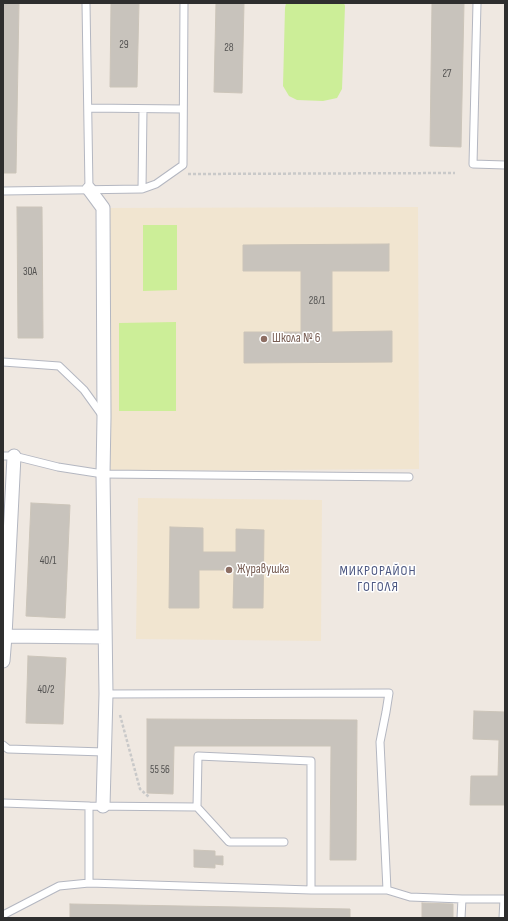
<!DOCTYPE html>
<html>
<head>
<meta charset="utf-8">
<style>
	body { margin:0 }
	#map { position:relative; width:508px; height:921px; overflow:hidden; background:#efe8e1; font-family:"Sofia Sans Condensed",sans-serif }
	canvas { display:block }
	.frame { position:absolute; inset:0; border:4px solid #2e2e2e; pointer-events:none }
</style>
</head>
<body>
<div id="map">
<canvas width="508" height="921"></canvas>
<div class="frame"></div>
</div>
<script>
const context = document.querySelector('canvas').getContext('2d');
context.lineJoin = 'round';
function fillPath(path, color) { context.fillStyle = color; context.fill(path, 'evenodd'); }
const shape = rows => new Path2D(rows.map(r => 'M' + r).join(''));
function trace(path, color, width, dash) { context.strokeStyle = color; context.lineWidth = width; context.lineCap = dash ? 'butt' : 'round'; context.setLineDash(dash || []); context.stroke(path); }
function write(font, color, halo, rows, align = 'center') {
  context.font = font + ' "Sofia Sans Condensed",sans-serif'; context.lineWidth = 3; context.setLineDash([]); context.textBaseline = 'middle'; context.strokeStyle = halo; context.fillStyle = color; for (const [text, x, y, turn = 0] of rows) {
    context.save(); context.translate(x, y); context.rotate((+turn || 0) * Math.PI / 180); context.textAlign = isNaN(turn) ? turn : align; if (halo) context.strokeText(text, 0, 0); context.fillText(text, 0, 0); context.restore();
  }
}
const education = shape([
	[418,207,419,469,110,471,109,208],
	[138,498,322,500,321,641,136,639]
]);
const pitch = shape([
	[286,3,344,3,345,6,342,89,337,98,323,101,297,100,289,96,283,86,285,8],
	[143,225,177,225,177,290,143,291],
	[176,322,176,411,119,411,119,323]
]);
const building = shape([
	[3,3,19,3,16,173,3,173,3,3],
	[111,3,139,3,137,87,110,87,111,3],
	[216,3,244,3,242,93,214,92,216,3],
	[432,3,464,3,461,147,430,146,432,3],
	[17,207,42,207,43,338,18,338,17,207],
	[389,244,389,271,332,271,332,332,392,331,392,362,244,363,244,332,301,332,301,271,243,271,243,245,389,244],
	[31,503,70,505,65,618,26,616,31,503],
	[170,527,203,528,203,552,236,552,236,529,264,530,263,608,233,608,234,570,199,570,199,608,169,608,170,527],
	[28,656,66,658,63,724,26,723,28,656],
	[474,711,505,712,505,805,470,805,471,776,498,776,499,740,473,739,474,711],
	[147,719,357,720,356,860,330,860,331,746,174,746,173,794,147,793,147,719],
	[194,850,215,851,215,856,223,856,223,865,215,864,215,868,194,867,194,850],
	[422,903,453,904,453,918,422,918,422,903],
	[70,904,350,909,350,918,70,918,70,904]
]);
const path = shape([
	[188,174,455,173],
	[120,715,140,789,149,797]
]);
const lane = shape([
	[86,3,89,189],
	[477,3,473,164,505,165],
	[88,108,183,109],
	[142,189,143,109],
	[3,191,142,189,156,184,183,165,184,3],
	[3,362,59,366,84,390,102,415],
	[3,456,14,456,58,467,103,474,409,477],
	[106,694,389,693,386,712,380,742,387,890],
	[3,745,8,749,104,752],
	[3,803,89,806,89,883,311,890,387,890,410,897,462,899,461,918],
	[89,806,197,807,229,842,284,842],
	[197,807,198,756,311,761,311,890],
	[462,899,504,899,503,918],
	[3,915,59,886,89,883]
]);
const street = shape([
	[89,189,103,208,104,417,103,474,106,694,103,806],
	[3,636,105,637],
	[3,661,5,636,14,456]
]);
const markers = [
	[264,339,4,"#8d6e63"],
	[229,570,4,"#8d6e63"]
];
const numberNames = [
	["29",124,45],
	["28",229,48],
	["27",447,74],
	["30А",30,272],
	["28/1",317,301],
	["40/1",48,561],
	["40/2",46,690],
	["55 56",160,770]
];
const educationNames = [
	["Школа № 6",272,339],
	["Журавушка",237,570]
];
const neighbourhoodNames = [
	["МИКРОРАЙОН",378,571],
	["ГОГОЛЯ",378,587]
];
fillPath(education, '#f1e5d0');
fillPath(pitch, '#ccee98');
fillPath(building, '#c8c3bc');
trace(building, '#cbc4b9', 1);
trace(lane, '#b4b7c1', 9);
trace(street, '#b4b7c1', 15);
trace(path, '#c9c9c9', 2.5, [3, 2]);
trace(lane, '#fff', 7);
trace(street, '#fff', 13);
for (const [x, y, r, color] of markers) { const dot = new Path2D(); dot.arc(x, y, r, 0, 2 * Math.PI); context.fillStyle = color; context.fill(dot); trace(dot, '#fff', 1.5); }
write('11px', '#545352', null, numberNames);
write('13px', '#785e54', '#fff', educationNames, 'left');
context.letterSpacing = '1px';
write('14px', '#4c5781', '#fff', neighbourhoodNames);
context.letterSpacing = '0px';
</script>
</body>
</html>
